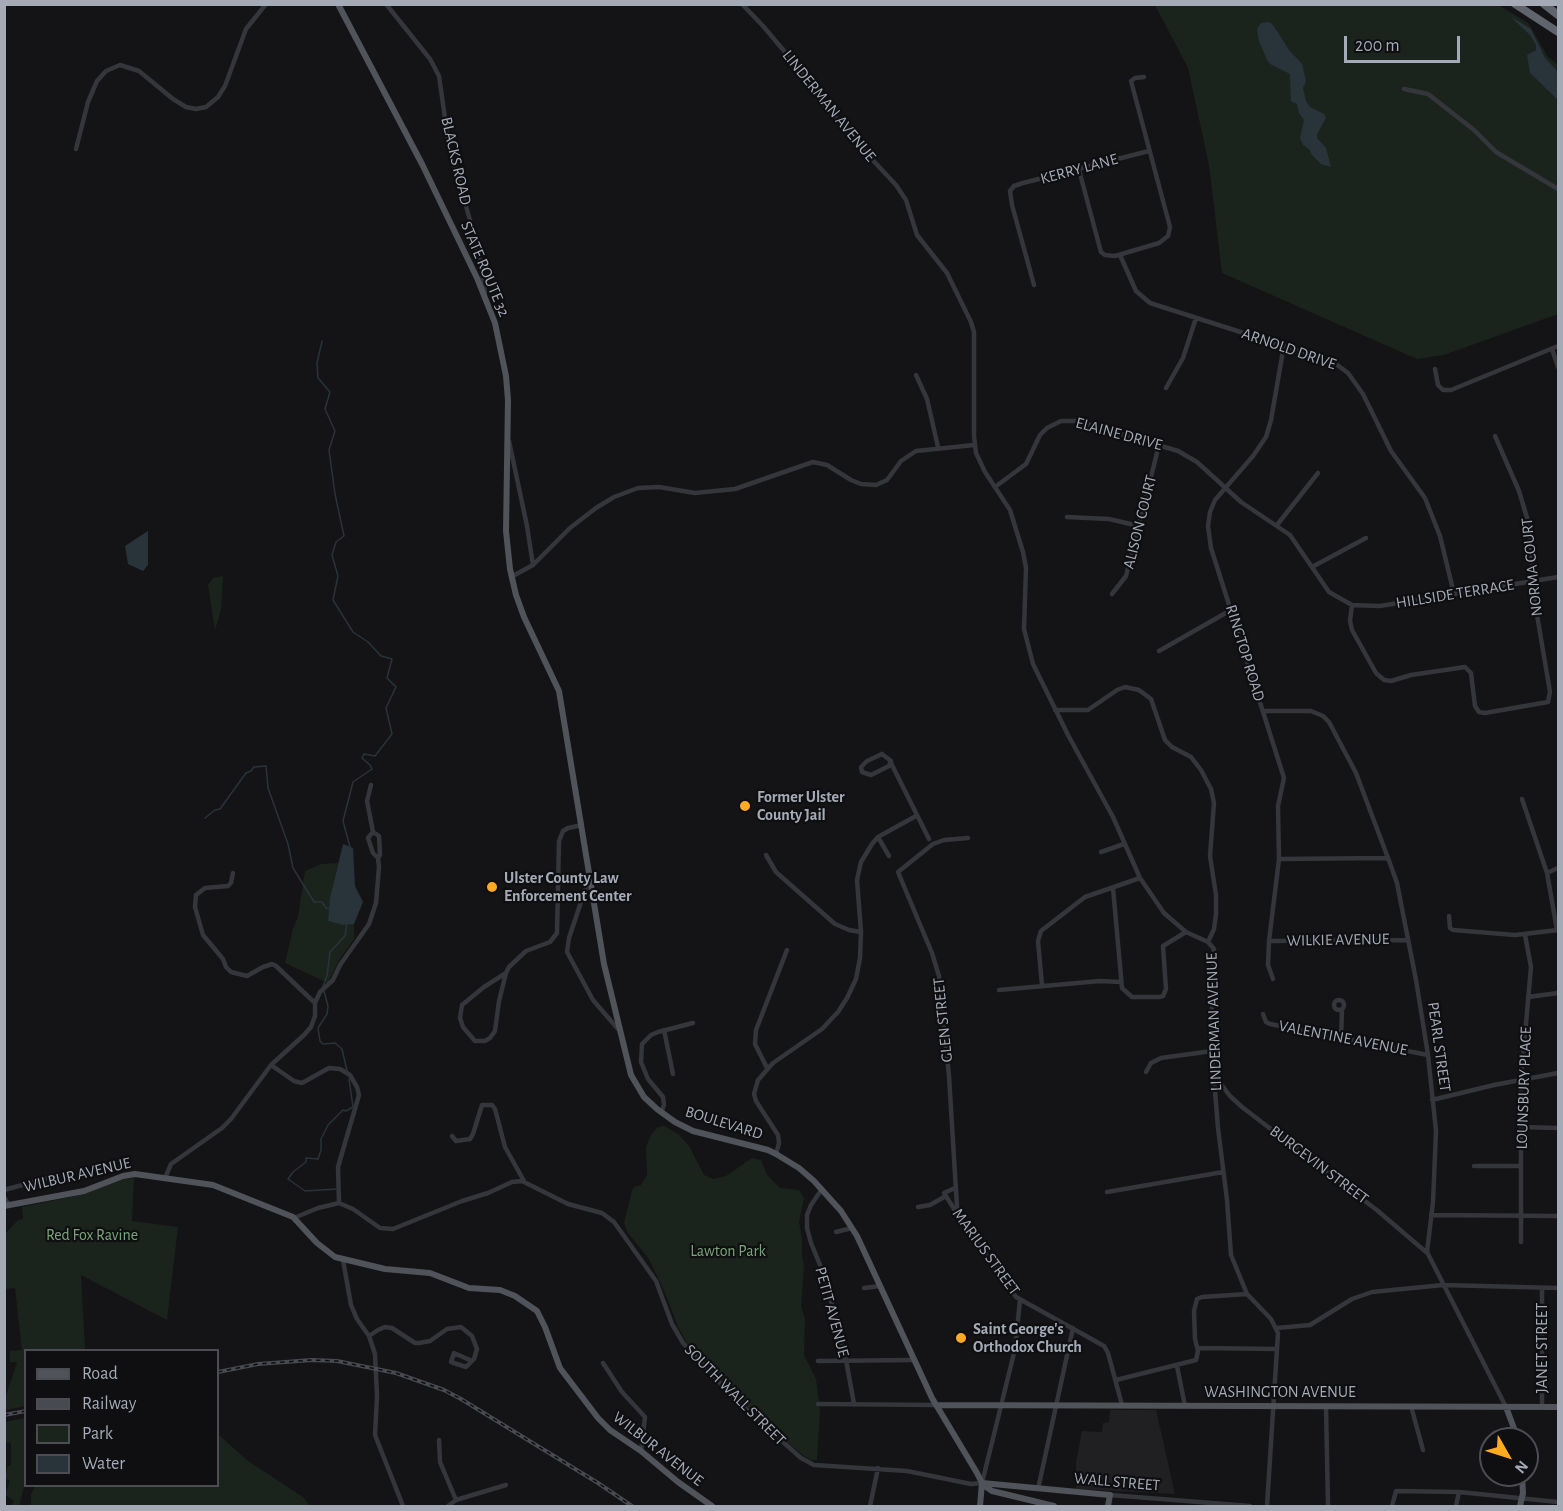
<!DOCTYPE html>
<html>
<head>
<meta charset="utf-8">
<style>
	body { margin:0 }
	#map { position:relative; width:1563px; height:1511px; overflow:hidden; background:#141416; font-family:"Alegreya Sans",sans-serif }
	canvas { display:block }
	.frame { position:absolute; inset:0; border:6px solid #a4abb7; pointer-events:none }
	.legend { position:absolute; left:24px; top:1349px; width:195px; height:138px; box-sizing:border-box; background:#0f0f11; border:2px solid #4b4d53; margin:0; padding:8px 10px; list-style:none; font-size:18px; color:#a4abb7 }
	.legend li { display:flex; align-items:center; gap:12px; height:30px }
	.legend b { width:30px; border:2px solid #4b4d53 }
	.north { position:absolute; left:1479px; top:1427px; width:60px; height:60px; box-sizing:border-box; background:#0f0f11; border:2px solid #4b4d53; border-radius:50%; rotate:129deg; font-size:16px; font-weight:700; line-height:24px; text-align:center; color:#a4abb7 }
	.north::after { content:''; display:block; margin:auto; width:21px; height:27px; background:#ffab22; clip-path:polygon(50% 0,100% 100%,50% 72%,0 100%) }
	.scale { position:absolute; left:1344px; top:36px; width:116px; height:27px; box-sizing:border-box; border:3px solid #a4abb7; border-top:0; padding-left:8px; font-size:18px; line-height:21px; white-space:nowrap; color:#a4abb7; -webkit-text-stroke:4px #0f0f11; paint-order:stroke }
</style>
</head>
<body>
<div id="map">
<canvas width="1563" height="1511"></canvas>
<div class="frame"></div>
<ul class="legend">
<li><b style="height:8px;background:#50535a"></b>Road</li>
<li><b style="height:8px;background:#474a50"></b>Railway</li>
<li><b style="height:16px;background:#1b241c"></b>Park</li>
<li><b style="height:16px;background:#29333a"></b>Water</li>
</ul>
<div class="north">N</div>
<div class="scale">200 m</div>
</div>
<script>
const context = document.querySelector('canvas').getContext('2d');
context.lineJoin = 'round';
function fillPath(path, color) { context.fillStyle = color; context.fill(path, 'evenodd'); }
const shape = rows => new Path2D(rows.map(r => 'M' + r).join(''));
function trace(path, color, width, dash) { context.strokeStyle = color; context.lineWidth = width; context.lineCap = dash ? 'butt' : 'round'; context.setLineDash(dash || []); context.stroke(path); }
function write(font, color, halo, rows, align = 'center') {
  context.font = font + ' "Alegreya Sans",sans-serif'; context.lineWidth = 4.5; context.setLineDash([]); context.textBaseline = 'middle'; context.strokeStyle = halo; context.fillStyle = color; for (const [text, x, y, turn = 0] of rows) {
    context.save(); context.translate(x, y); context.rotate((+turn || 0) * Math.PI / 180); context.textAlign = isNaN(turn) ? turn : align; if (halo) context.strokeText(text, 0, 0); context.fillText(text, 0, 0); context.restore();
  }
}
const built = shape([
	[1110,1410,1156,1410,1175,1494,1076,1489,1076,1463,1082,1431,1102,1432,1103,1423,1109,1422]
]);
const green = shape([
	[1155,5,1498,5,1528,23,1548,57,1558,65,1558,314,1444,355,1417,359,1222,273,1209,165,1188,68],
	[223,576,221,610,215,630,208,585,213,578],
	[338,863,331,896,328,921,343,925,354,924,354,939,339,960,328,983,285,963,293,929,298,917,305,871,321,864],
	[664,1126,678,1134,689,1146,704,1175,713,1179,726,1176,752,1158,761,1160,767,1175,780,1188,799,1190,804,1198,799,1222,802,1238,802,1257,804,1264,801,1306,805,1319,804,1355,816,1379,820,1410,817,1460,811,1460,804,1456,761,1420,730,1390,688,1345,678,1327,666,1295,649,1259,628,1233,624,1223,632,1191,634,1187,641,1185,647,1175,646,1147,651,1135,658,1127],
	[134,1178,132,1221,178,1227,167,1320,81,1275,85,1350,26,1350,25,1406,6,1410,5,1399,17,1362,10,1362,10,1351,22,1350,15,1288,5,1289,4,1232,6,1233,18,1220,23,1219,22,1207,76,1196,124,1179],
	[25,1418,25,1483,19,1506,11,1506,14,1501,5,1495,10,1481,5,1478,8,1466,11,1466,11,1443,5,1442,5,1422],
	[218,1436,220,1436,248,1461,303,1497,310,1506,31,1506,31,1495,35,1486,218,1486]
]);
const water = shape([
	[1510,16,1531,29,1545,58,1558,72,1558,100,1530,73,1527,55,1536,50,1536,45,1530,35],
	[1261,23,1269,22,1273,25,1289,50,1302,64,1306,81,1303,88,1306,101,1310,107,1324,114,1326,118,1317,134,1317,138,1326,148,1331,167,1321,164,1312,155,1309,149,1303,145,1300,138,1304,120,1299,113,1297,104,1291,101,1290,74,1270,64,1267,60,1259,41,1257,29],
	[148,531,148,565,143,571,128,564,125,546],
	[343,844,353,848,355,886,363,902,354,924,343,925,328,921,330,898]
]);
const stream = shape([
	[322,341,317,363,318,378,330,392,325,409,335,431,329,450,335,494,344,536,336,542,332,555,338,576,333,600,353,632,368,642,381,656,392,659,387,678,396,687,386,708,392,734,375,756,364,754,362,758,370,765,372,769,353,782,343,821,350,847],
	[205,818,215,810,220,809,246,773,251,771,254,767,266,766,268,788,288,844,293,868,314,902,322,902,326,908,330,909],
	[323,986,327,976,330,952,345,936,347,923],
	[324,991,328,1006,327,1014,318,1028,320,1041,323,1044,335,1043,342,1049,347,1071],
	[337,1189,305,1191,288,1179,293,1172,306,1162,306,1158,318,1159,321,1150,321,1139,328,1125,343,1110,346,1111,353,1107,349,1079]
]);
const minor = shape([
	[386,4,430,59,439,76,449,146,479,252,485,293],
	[742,4,763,26,807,78,825,105,854,140,896,185,906,200,917,235,947,273,971,322,974,332,974,436,976,453,985,472,1010,510,1023,552,1026,568,1024,629,1033,664,1068,735,1113,817,1140,878,1164,913,1186,932,1208,942,1214,949,1211,1041,1218,1128,1227,1200,1231,1255,1247,1294,1271,1319,1278,1333,1267,1506],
	[1404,89,1428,94,1474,130,1496,152,1558,189],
	[76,149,88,102,97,81,106,71,120,65,139,71,173,99,186,107,196,109,206,107,218,97,225,86,246,29,266,4],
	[1079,170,1098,241,1101,252,1105,255,1115,256,1159,243,1168,236,1170,227,1131,81,1135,78,1144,77],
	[1120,255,1136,291,1150,303,1309,354,1336,364,1348,373,1363,394,1391,451,1425,498,1440,536,1454,594],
	[1034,285,1012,205,1010,191,1014,186,1023,183,1149,151],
	[1552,349,1558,367],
	[1435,369,1438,385,1443,390,1451,390,1558,346],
	[916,375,927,399,938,447],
	[1166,388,1183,358,1196,318],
	[509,441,527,526,533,565],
	[995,487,1026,464,1040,435,1047,428,1061,421,1077,421,1178,451,1197,462,1241,502,1290,535,1329,592,1352,605,1380,606,1558,577],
	[1067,517,1109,519,1139,526],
	[1277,525,1318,473],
	[1312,567,1366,538],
	[511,577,533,565,570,528,596,508,614,497,638,488,659,487,695,493,735,489,813,462,827,465,851,480,861,484,876,485,887,480,901,461,916,451,974,445],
	[1112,594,1126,576,1159,445],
	[1352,605,1350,621,1352,630,1376,673,1384,680,1391,681,1411,675,1465,667,1471,673,1475,706,1479,712,1485,713,1548,702,1550,692,1534,597,1530,528,1519,491,1495,436],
	[1159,651,1231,610],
	[1055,710,1088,710,1117,690,1125,687,1139,690,1151,699,1165,740,1172,747,1191,757,1201,770,1211,789,1214,803,1210,856,1216,895,1216,914,1214,929,1208,942],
	[1263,711,1311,711,1323,716,1329,722,1356,773,1388,858,1397,883,1416,980,1428,1055,1436,1131,1433,1202,1427,1252,1506,1407],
	[882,754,891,761,889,766,871,775,862,772,861,767,867,761,882,754],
	[891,763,929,839],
	[1522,799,1547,873,1557,930],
	[373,832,379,836,380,855,378,858],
	[878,837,889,856],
	[1101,852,1124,844],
	[766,855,776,872,835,924,849,930,861,932],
	[1279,859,1388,858],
	[233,873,231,883,228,886,205,888,196,895,195,907,203,935,223,959,226,967,231,972,247,976,263,967,272,964,276,966,315,1003],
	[1547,873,1558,868],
	[590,875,569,938,567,952,593,1000,618,1029],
	[1113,888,1122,988,1132,997,1159,997,1163,996,1166,989,1163,946,1186,932],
	[1449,916,1450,928,1453,930,1515,935,1558,930],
	[1269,941,1408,940],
	[506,973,484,987,462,1005,460,1018,463,1027,475,1041,485,1041,490,1038,495,1031,499,1001,506,973,509,967,526,951,550,942,557,933,559,841,563,831,568,828,582,825],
	[1273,979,1268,965,1269,941,1279,859,1278,806,1284,778,1211,548,1208,526,1210,512,1215,500,1253,456,1266,437,1271,420,1284,345],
	[1042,985,1038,941,1041,931,1085,897,1140,878],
	[999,990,1100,981,1121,982],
	[1528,997,1558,993],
	'1334 1005a5 5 0 1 1 10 0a5 5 0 1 1-10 0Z',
	[1263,1014,1266,1022,1270,1024,1428,1055],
	[664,1030,673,1074],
	[1341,1039,1342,1009],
	[271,1065,294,1081,302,1083,329,1068,340,1069,350,1075,357,1087,359,1095,338,1167,339,1203],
	[767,1068,755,1044,756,1030,787,950],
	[1146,1072,1151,1063,1161,1058,1212,1051],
	[1215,1076,1230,1096,1242,1107,1378,1211,1426,1252],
	[1432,1100,1494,1085,1558,1073],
	[661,1113,664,1105,663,1097,648,1079,641,1062,642,1044,651,1035,658,1032,693,1023],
	[1521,1127,1558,1128],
	[452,1136,456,1141,470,1139,473,1134,482,1105,492,1105,495,1109,505,1147,524,1181],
	[776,1154,779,1143,778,1135,756,1101,754,1094,758,1080,773,1063,822,1029,838,1012,847,998,856,979,860,958,861,932,857,880,861,862,872,844,878,837,916,816],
	[1474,1166,1521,1166],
	[165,1178,171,1164,222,1128,231,1119,271,1065,304,1035,311,1027,315,1016,315,1003,320,992,333,980,340,965,369,924,376,903,379,867,378,858,373,853,368,838,373,832,367,801,371,785],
	[955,1188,944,1193,956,1212],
	[822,1189,811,1205,807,1215,807,1228,811,1243,825,1277,846,1360,854,1404],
	[4,1190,48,1178],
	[1107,1192,1223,1172],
	[4,1197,9,1205],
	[918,1207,930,1205,946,1196],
	[1431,1215,1558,1216],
	[294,1218,318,1208,339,1203,353,1209,380,1228,393,1229,462,1201,488,1193,512,1182,522,1181,568,1204,602,1213,614,1222,656,1281,672,1324,683,1343,737,1401,801,1458,814,1465,907,1471,971,1484,982,1483,1015,1349,1020,1300],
	[961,1219,1016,1297,1104,1346,1108,1353,1122,1405],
	[962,1221,957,1207,949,1076,939,976,932,953,898,872,933,844,944,840,968,838],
	[836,1232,852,1228],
	[1521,1242,1521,1080,1531,967,1525,935],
	[343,1260,351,1305,357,1319,369,1336,375,1354,377,1396,375,1435,403,1506],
	[864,1288,880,1286],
	[1542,1289,1542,1406],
	[1277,1328,1310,1325,1352,1299,1372,1292,1443,1285,1558,1288],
	[369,1336,378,1330,385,1327,392,1328,415,1343,419,1343,430,1341,447,1329,461,1327,472,1336,477,1349,474,1359,466,1367,451,1362,454,1353,472,1361],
	[1198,1348,1277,1349],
	[818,1361,914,1360],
	[603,1363,622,1392,645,1417,641,1451],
	[1177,1366,1185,1406],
	[1116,1380,1196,1360,1198,1351,1195,1339,1194,1311,1197,1299,1202,1297,1247,1294],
	[818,1404,936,1405],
	[1326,1406,1328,1506],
	[1411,1406,1423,1450],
	[439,1440,440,1462,456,1500],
	[1038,1489,1073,1328],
	[1110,1495,1250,1506],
	[448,1506,456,1500,506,1485],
	[870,1506,878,1468],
	[1392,1506,1396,1491,1459,1492,1558,1502],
	[1456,1506,1459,1492]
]);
const major = shape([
	[338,4,422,164,477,278,495,323,506,376,508,400,506,531,510,569,516,595,524,617,559,691,604,964,631,1075,644,1097,657,1109,675,1122,693,1131,768,1150,776,1154,799,1168,814,1181,841,1211,857,1236,932,1398,977,1473,982,1483,980,1506],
	[4,1206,84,1191,123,1176,135,1174,213,1185,293,1217,317,1243,335,1257,385,1269,430,1273,469,1288,500,1290,515,1296,537,1311,545,1327,560,1368,598,1418,610,1430,641,1451,678,1482,712,1506],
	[936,1405,1558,1407],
	[1506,1407,1518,1439],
	[982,1483,1110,1495,1108,1506],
	[982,1484,992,1491,1054,1506],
	[1520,1506,1523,1493,1522,1475]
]);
const highway = shape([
	[1515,4,1558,32],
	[1544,4,1558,15]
]);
const rail = shape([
	[218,1372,258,1364,312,1360,337,1361,396,1373,444,1390,461,1399,598,1483,632,1506],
	[4,1415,26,1411]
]);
const markers = [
	[745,806,6,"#ffab22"],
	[492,887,6,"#ffab22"],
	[961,1338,6,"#ffab22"]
];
const streetNames = [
	["LINDERMAN AVENUE",829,106,51],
	["BLACKS ROAD",456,161,77],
	["KERRY LANE",1079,169,-15],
	["STATE ROUTE 32",485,269,67],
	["ARNOLD DRIVE",1289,349,19],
	["ELAINE DRIVE",1119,434,15],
	["ALISON COURT",1140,522,-76],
	["NORMA COURT",1532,567,-96],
	["HILLSIDE TERRACE",1455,594,-9],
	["RINGTOP ROAD",1245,653,73],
	["WILKIE AVENUE",1338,940,-1],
	["GLEN STREET",943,1020,-96],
	["LINDERMAN AVENUE",1214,1022,-92],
	["VALENTINE AVENUE",1343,1038,11],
	["PEARL STREET",1439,1047,82],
	["LOUNSBURY PLACE",1524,1088,-88],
	["BOULEVARD",724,1123,17],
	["BURGEVIN STREET",1319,1165,37],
	["WILBUR AVENUE",77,1175,-13],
	["MARIUS STREET",986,1252,54],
	["PETIT AVENUE",832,1312,75],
	["JANET STREET",1542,1348,-90],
	["WASHINGTON AVENUE",1280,1392],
	["SOUTH WALL STREET",735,1395,45],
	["WILBUR AVENUE",658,1449,38],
	["WALL STREET",1117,1482,5]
];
const poiNames = [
	["Former Ulster",757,797],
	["County Jail",757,815],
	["Ulster County Law",504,878],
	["Enforcement Center",504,896],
	["Saint George's",973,1329],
	["Orthodox Church",973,1347]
];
const parkNames = [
	["Red Fox Ravine",92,1235],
	["Lawton Park",728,1251]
];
fillPath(built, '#202023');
fillPath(green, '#1b241c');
fillPath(water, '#29333a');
trace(stream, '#29333a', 1.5);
trace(minor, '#34363b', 4.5);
trace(major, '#50535a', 6);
trace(highway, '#60646c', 8);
trace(rail, '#474a50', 4);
trace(rail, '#0f0f11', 1.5, [4.5]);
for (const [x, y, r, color] of markers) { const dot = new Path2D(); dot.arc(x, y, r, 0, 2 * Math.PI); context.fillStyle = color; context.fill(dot); trace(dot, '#0f0f11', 2); }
write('16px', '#a4abb7', '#0f0f11', streetNames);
write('bold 16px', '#a4abb7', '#0f0f11', poiNames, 'left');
write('16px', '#7aa47a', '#0f0f11', parkNames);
</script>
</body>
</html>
